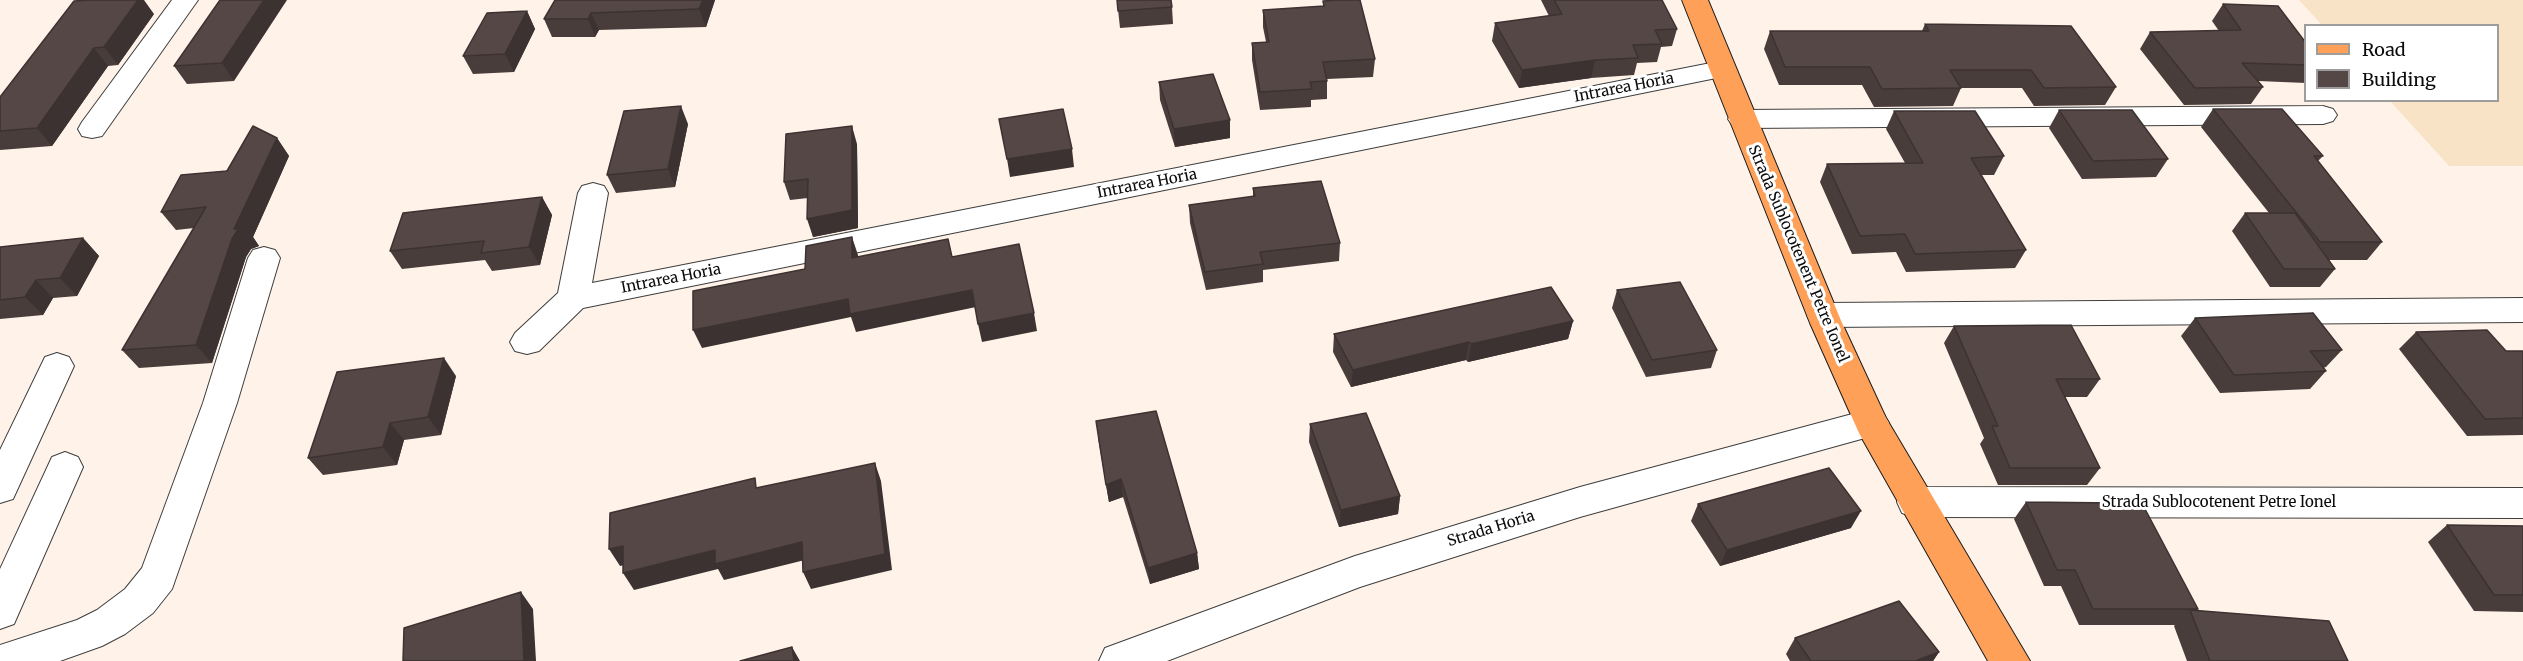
<!DOCTYPE html>
<html>
<head>
<meta charset="utf-8">
<style>
	body { margin:0 }
	#map { position:relative; width:2523px; height:661px; overflow:hidden; background:#fff3e9; font-family:Merriweather,serif }
	canvas { display:block }
	.legend { position:absolute; left:2304px; top:24px; width:195px; height:78px; box-sizing:border-box; background:#fff; border:2px solid #9d9d9d; margin:0; padding:8px 10px; list-style:none; font-size:18px; color:#0b0b0b }
	.legend li { display:flex; align-items:center; gap:12px; height:30px }
	.legend b { width:30px; border:2px solid #9d9d9d }
</style>
</head>
<body>
<div id="map">
<canvas width="2523" height="661"></canvas>
<ul class="legend">
<li><b style="height:8px;background:#ffa059"></b>Road</li>
<li><b style="height:16px;background:#554746"></b>Building</li>
</ul>
</div>
<script>
const context = document.querySelector('canvas').getContext('2d');
context.lineJoin = 'round';
function fillPath(path, color) { context.fillStyle = color; context.fill(path, 'evenodd'); }
const shape = rows => new Path2D(rows.map(r => 'M' + r).join(''));
function trace(path, color, width, dash) { context.strokeStyle = color; context.lineWidth = width; context.lineCap = dash ? 'butt' : 'round'; context.setLineDash(dash || []); context.stroke(path); }
function write(font, color, halo, rows, align = 'center') {
  context.font = font + ' Merriweather,serif'; context.lineWidth = 6; context.setLineDash([]); context.textBaseline = 'middle'; context.strokeStyle = halo; context.fillStyle = color; for (const [text, x, y, turn = 0] of rows) {
    context.save(); context.translate(x, y); context.rotate((+turn || 0) * Math.PI / 180); context.textAlign = isNaN(turn) ? turn : align; if (halo) context.strokeText(text, 0, 0); context.fillText(text, 0, 0); context.restore();
  }
}
const farmland = shape([
	[2299,0,2523,0,2523,166,2449,166,2390,101,2498,100,2498,26,2322,25]
]);
const minor = shape([
	[172,0,198,0,102,136,92,138,82,136,78,129,82,122,172,0],
	[1721,61,1731,63,1735,69,1731,75,583,308,539,351,527,354,515,351,510,342,515,333,558,293,578,193,582,186,593,183,604,186,608,193,592,283,1721,61],
	[2323,106,2333,109,2337,115,2333,121,2323,124,1742,128,1732,125,1728,119,1732,113,1742,110,2323,106],
	[264,247,275,250,280,258,237,403,172,589,153,613,125,634,102,646,60,661,0,661,0,645,77,620,97,610,125,589,142,568,203,403,248,258,253,250,264,247],
	[2523,298,2523,322,1823,327,1811,323,1807,315,1811,307,1823,303,2523,298],
	[57,353,69,357,74,366,13,499,0,503,0,450,45,357,57,353],
	[1871,409,1883,413,1889,423,1883,433,1580,517,1360,587,1167,661,1099,661,1105,648,1355,556,1580,487,1871,409],
	[65,452,78,457,83,467,14,624,0,629,0,569,52,457,65,452],
	[1915,487,2523,488,2523,518,1915,517,1902,513,1897,502,1902,491,1915,487]
]);
const major = shape([
	[1682,0,1708,0,1842,323,1886,418,2030,661,1988,661,1859,433,1810,323,1682,0]
]);
const wall = shape([
	[220,0,234,81,187,84,174,66],
	[555,0,715,0,706,27,599,30,595,37,552,37,544,19],
	[1117,0,1172,7,1173,24,1120,28],
	[1541,0,1662,0,1677,29,1672,46,1661,47,1657,62,1637,63,1634,75,1591,78,1519,88,1492,41,1495,23,1549,16],
	[1323,1,1375,59,1373,77,1327,79,1327,99,1311,100,1311,107,1260,110,1252,60,1252,43,1266,42,1263,27,1263,10,1323,7],
	[2223,4,2306,43,2306,83,2258,81,2263,87,2251,104,2184,105,2140,49,2150,32,2219,31,2212,21],
	[527,11,535,29,514,72,473,74,463,56],
	[154,14,118,65,108,66,52,146,0,150,0,97],
	[1925,24,2116,87,2105,105,2034,106,2022,88,1961,88,1953,106,1874,107,1862,85,1779,85,1764,49,1770,31,1922,31],
	[1159,82,1230,120,1230,138,1175,147,1160,100],
	[2213,109,2323,156,2318,161,2382,242,2367,260,2329,260,2335,269,2320,287,2270,287,2232,231,2245,213,2269,213,2201,127],
	[2059,110,2168,159,2156,177,2082,179,2049,128],
	[1894,111,2004,156,1994,175,1981,175,2026,250,2015,268,1906,272,1896,252,1852,254,1820,182,1827,164,1905,163,1886,129],
	[688,124,675,187,616,193,607,175],
	[277,138,289,156,253,237,259,246,251,249,246,257,212,363,139,368,122,350,194,228,176,230,161,212],
	[857,144,858,228,813,237,808,198,790,200,784,182],
	[1253,188,1340,243,1339,261,1263,270,1263,282,1206,290,1190,223,1189,205,1253,197],
	[542,197,552,215,540,265,492,271,485,260,402,269,390,251],
	[83,238,99,256,77,296,53,298,43,315,0,319,0,247],
	[1617,290,1717,350,1711,368,1646,377,1612,308],
	[2195,318,2342,350,2326,367,2323,368,2326,371,2310,389,2220,393,2181,336],
	[1573,321,1568,339,1468,362,1466,360,1351,387,1333,352,1334,334],
	[1954,326,2100,379,2087,397,2065,397,2100,468,2087,485,1998,485,1980,444,1984,438,1944,343],
	[2416,332,2506,351,2523,351,2523,435,2467,436,2399,349],
	[456,376,441,435,404,440,397,465,323,475,308,458],
	[1310,424,1400,496,1398,514,1339,527,1309,442],
	[1098,438,1197,553,1199,569,1150,584,1123,497,1109,502],
	[2026,502,2120,509,2198,609,2196,610,2348,661,2187,661,2174,626,2175,625,2079,625,2061,586,2044,586,2014,519],
	[1698,504,1851,528,1720,566,1691,521],
	[2447,525,2523,526,2523,612,2474,611,2428,542],
	[1795,638,1939,652,1933,661,1790,661,1786,654]
]);
const shadedWall = shape([
	[138,0,144,0,154,14,118,65,104,47],
	[264,0,287,0,234,81,222,63],
	[703,0,715,0,706,27,699,9],
	[527,11,535,29,514,72,505,54],
	[591,13,599,30,595,37,588,19],
	[94,48,108,66,52,146,37,128],
	[1595,60,1591,78,1519,88,1522,70],
	[681,106,688,124,675,187,668,169],
	[1230,120,1230,138,1175,147,1174,129],
	[852,126,857,144,858,228,813,237,807,219],
	[277,138,289,156,253,237,259,246,251,249,246,257,212,363,196,345,232,239,234,229],
	[1072,149,1074,167,1010,177,1007,159],
	[542,197,552,215,540,265,529,247],
	[852,237,858,255,858,276,852,258],
	[83,238,99,256,77,296,60,278],
	[36,280,53,298,43,315,25,297],
	[972,290,976,307,856,332,851,317,702,348,693,330,848,299],
	[1034,313,1037,331,982,342,978,324],
	[1573,321,1568,339,1468,362,1471,344],
	[1469,342,1466,360,1351,387,1353,370],
	[444,358,456,376,441,435,428,417],
	[390,423,404,440,397,465,383,447],
	[875,463,881,481,892,570,811,589,803,572],
	[1121,479,1123,497,1109,502,1106,485],
	[1400,496,1398,514,1339,527,1341,510],
	[1861,511,1851,528,1720,566,1727,550],
	[802,542,809,559,724,580,718,569,634,590,623,573,715,550],
	[623,546,633,563,620,566,609,549],
	[1197,553,1199,569,1150,584,1148,568],
	[521,592,533,609,536,661,524,661],
	[792,647,800,661,794,661],
	[1939,652,1933,661,1915,661]
]);
const building = shape([
	[90,0,138,0,104,47,94,48,37,128,0,131,0,97,74,1,90,0],
	[220,0,264,0,222,63,174,66,220,0],
	[555,0,703,0,699,9,591,13,588,19,544,19,555,0],
	[1117,0,1171,0,1172,7,1118,11,1117,0],
	[1338,0,1360,0,1375,59,1323,62,1327,81,1310,82,1312,89,1260,92,1252,43,1269,42,1263,10,1324,6,1323,1,1338,0],
	[1554,0,1662,0,1677,29,1655,30,1662,44,1633,45,1638,58,1595,60,1522,70,1495,23,1562,14,1554,0],
	[2223,4,2278,6,2306,43,2306,65,2242,63,2263,87,2195,88,2150,32,2241,30,2223,4],
	[527,11,505,54,463,56,487,13,527,11],
	[1925,24,2071,26,2116,87,2044,88,2031,70,1950,70,1961,88,1882,89,1870,67,1785,67,1770,31,1929,31,1925,24],
	[1213,74,1230,120,1174,129,1159,82,1213,74],
	[681,106,668,169,607,175,624,111,681,106],
	[1063,109,1072,149,1007,159,999,119,1063,109],
	[2213,109,2282,109,2323,156,2314,156,2382,242,2320,242,2213,109],
	[2059,110,2132,110,2168,159,2093,161,2059,110],
	[1894,111,1975,111,2004,156,1971,158,2026,250,1915,254,1905,234,1860,236,1827,164,1923,163,1894,111],
	[253,126,277,138,234,229,245,228,237,231,232,239,196,345,122,350,206,207,161,212,181,175,227,171,253,126],
	[852,126,852,210,807,219,808,179,784,182,786,134,852,126],
	[1321,181,1340,243,1260,252,1263,264,1205,272,1189,205,1255,196,1253,188,1321,181],
	[542,197,529,247,481,253,484,241,390,251,403,213,542,197],
	[2245,213,2295,213,2335,269,2284,269,2245,213],
	[852,237,852,258,948,239,952,257,1019,244,1034,313,978,324,972,290,850,314,848,299,693,330,693,291,805,269,806,246,852,237],
	[83,238,60,278,36,280,25,297,0,300,0,247,83,238],
	[1680,282,1717,350,1652,360,1617,290,1680,282],
	[1551,287,1573,321,1471,344,1469,342,1353,370,1334,334,1551,287],
	[2313,313,2342,350,2310,351,2326,371,2234,375,2195,318,2313,313],
	[2071,325,2100,379,2056,379,2100,468,2010,468,1992,426,1998,426,1954,326,2071,325],
	[2487,330,2506,351,2523,351,2523,418,2485,419,2416,332,2487,330],
	[444,358,428,417,390,423,383,447,308,458,337,372,444,358],
	[1156,411,1197,553,1148,568,1121,479,1106,485,1096,421,1156,411],
	[1366,413,1400,496,1341,510,1310,424,1366,413],
	[875,463,885,554,803,572,802,542,715,564,715,550,623,573,623,546,609,549,610,513,755,478,756,488,875,463],
	[1829,468,1861,511,1727,550,1698,504,1829,468],
	[2026,502,2117,503,2120,509,2145,509,2198,609,2093,609,2075,570,2057,570,2026,502],
	[2447,525,2523,526,2523,595,2494,595,2447,525],
	[521,592,524,661,403,661,404,628,521,592],
	[1899,601,1939,652,1915,661,1811,661,1795,638,1899,601],
	[2190,610,2329,621,2348,661,2210,661,2190,610],
	[792,647,794,661,740,661,792,647]
]);
const streetNames = [
	["Intrarea Horia",1624,88,-11],
	["Intrarea Horia",1147,184,-11],
	["Strada Sublocotenent Petre Ionel",1798,254,67],
	["Intrarea Horia",671,279,-11],
	["Strada Sublocotenent Petre Ionel",2219,503],
	["Strada Horia",1491,529,-17]
];
fillPath(farmland, '#f8e3c6');
trace(minor, '#3e3e3e', 2);
trace(major, '#1c1c1c', 2);
fillPath(minor, '#fff');
fillPath(major, '#ffa059');
fillPath(wall, '#493d3c');
fillPath(shadedWall, '#3c3231');
fillPath(building, '#554746');
trace(building, '#3c3231', 1.5);
write('15px', '#0b0b0b', '#fff', streetNames);
</script>
</body>
</html>
